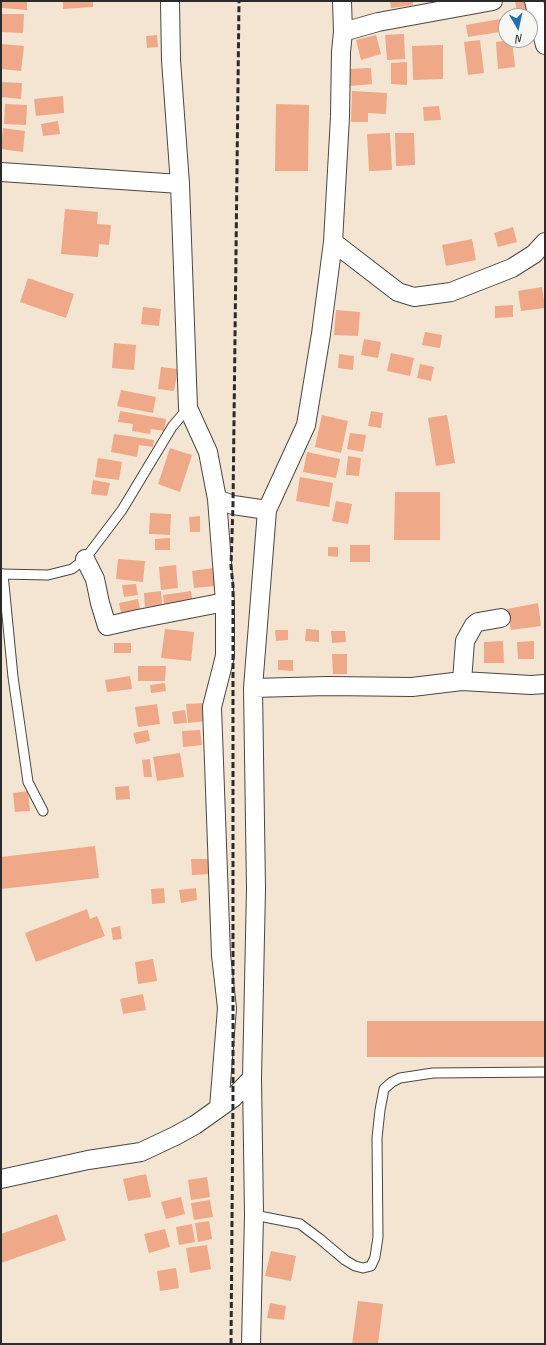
<!DOCTYPE html>
<html>
<head>
<meta charset="utf-8">
<style>
	body { margin:0 }
	#map { position:relative; width:546px; height:1345px; overflow:hidden; background:#f3e5d1; font-family:Caveat,sans-serif }
	canvas { display:block }
	.frame { position:absolute; inset:0; border:2px solid #2b2b2b; pointer-events:none }
	.north { position:absolute; left:498px; top:8px; width:40px; height:40px; box-sizing:border-box; background:#f6f6f2; border:1px solid #a5a5a2; border-radius:50%; rotate:171deg; font-size:11px; font-weight:700; line-height:16px; text-align:center; color:#2b2b2b }
	.north::after { content:''; display:block; margin:auto; width:14px; height:18px; background:#1f6fb2; clip-path:polygon(50% 0,100% 100%,50% 72%,0 100%) }
</style>
</head>
<body>
<div id="map">
<canvas width="546" height="1345"></canvas>
<div class="frame"></div>
<div class="north">N</div>
</div>
<script>
const context = document.querySelector('canvas').getContext('2d');
context.lineJoin = 'round';
function fillPath(path, color) { context.fillStyle = color; context.fill(path, 'evenodd'); }
const shape = rows => new Path2D(rows.map(r => 'M' + r).join(''));
function trace(path, color, width, dash) { context.strokeStyle = color; context.lineWidth = width; context.lineCap = dash ? 'butt' : 'round'; context.setLineDash(dash || []); context.stroke(path); }
const building = shape([
	[2,1,27,1,27,10,2,8],
	[63,1,93,1,93,7,63,9],
	[390,1,413,1,413,5,391,8],
	[520,1,527,1,530,16,518,16,515,2],
	[1,14,24,14,23,33,1,32],
	[506,18,506,31,468,37,466,25],
	[404,34,405,59,387,60,385,35],
	[157,35,158,47,147,48,146,36],
	[376,35,381,54,361,60,356,40],
	[480,40,484,73,468,75,464,42],
	[512,40,515,67,498,69,496,42],
	[1,44,24,46,21,71,1,69],
	[443,45,443,79,413,80,412,46],
	[407,62,407,85,391,84,391,63],
	[371,68,372,84,350,86,349,69],
	[1,82,22,83,21,99,1,97],
	[352,91,387,93,386,114,368,113,368,122,351,122],
	[63,96,64,113,36,116,34,99],
	[5,104,27,105,26,125,4,124],
	[276,104,309,105,308,171,275,171],
	[439,106,441,120,424,121,423,107],
	[58,121,60,134,43,136,41,124],
	[3,128,25,131,23,152,1,149],
	[390,133,392,170,369,171,367,134],
	[395,133,414,133,415,165,396,166],
	[65,209,98,212,97,224,111,225,109,245,99,244,98,257,61,254],
	[513,227,517,242,498,247,494,233],
	[472,239,476,260,446,266,442,245],
	[28,278,74,294,66,318,20,302],
	[542,287,545,308,521,311,518,291],
	[513,305,513,317,495,318,495,306],
	[143,307,161,309,159,326,141,324],
	[336,310,360,312,358,336,334,335],
	[425,332,442,335,440,348,422,345],
	[364,339,381,342,378,358,361,355],
	[114,343,136,345,134,370,112,368],
	[391,353,414,358,410,376,387,371],
	[339,354,354,356,353,370,338,368],
	[420,364,434,367,431,381,417,378],
	[161,367,178,369,174,391,158,389],
	[121,390,156,397,153,413,117,406],
	[120,411,166,419,164,431,151,429,150,434,132,431,133,424,118,422],
	[371,411,383,413,381,428,368,426],
	[322,415,348,421,341,453,315,447],
	[447,415,455,463,436,466,428,418],
	[350,433,366,435,363,452,347,449],
	[114,434,154,440,153,447,139,445,137,457,111,452],
	[170,448,192,455,180,492,158,484],
	[307,452,340,459,336,478,303,472],
	[348,456,361,458,359,476,346,475],
	[98,458,122,462,119,480,95,477],
	[300,477,333,483,329,507,296,501],
	[93,480,110,483,107,496,91,494],
	[395,492,440,492,440,540,394,540],
	[336,501,352,504,348,524,332,521],
	[150,513,171,514,170,535,149,534],
	[200,516,200,532,190,532,189,517],
	[170,538,170,550,155,550,155,539],
	[350,545,370,545,370,562,350,562],
	[328,547,338,547,338,557,328,556],
	[118,559,145,561,143,582,116,579],
	[176,565,178,588,161,590,159,567],
	[213,568,215,586,194,588,192,571],
	[136,584,138,595,124,597,122,585],
	[161,591,162,605,145,607,144,593],
	[191,591,193,605,165,609,163,595],
	[138,599,141,614,122,618,119,603],
	[538,603,541,626,511,630,507,609],
	[165,629,194,632,191,661,161,658],
	[306,629,319,630,319,642,305,641],
	[275,630,288,630,288,640,276,641],
	[331,631,345,631,346,642,332,643],
	[503,641,504,663,484,663,484,642],
	[534,641,534,659,518,659,517,642],
	[114,643,131,643,131,653,114,653],
	[332,654,347,654,347,674,333,674],
	[278,660,293,660,293,671,278,670],
	[138,666,166,666,165,681,138,681],
	[130,676,132,689,107,692,105,680],
	[165,683,166,691,151,693,150,685],
	[206,703,207,721,188,723,186,704],
	[157,704,160,724,138,727,135,707],
	[185,710,187,723,174,724,172,712],
	[148,730,150,741,136,744,133,733],
	[200,730,202,745,183,747,182,731],
	[180,753,184,777,157,781,153,757],
	[150,759,152,777,144,777,142,760],
	[129,786,130,799,116,800,115,787],
	[28,791,30,811,15,812,13,793],
	[95,846,99,878,1,889,1,857],
	[191,859,210,859,211,874,192,875],
	[164,888,165,903,152,904,151,889],
	[196,888,197,900,181,903,179,890],
	[87,909,90,919,97,916,105,936,36,962,25,933],
	[120,926,122,939,113,940,111,928],
	[153,959,157,981,138,984,135,962],
	[143,994,146,1010,123,1014,120,999],
	[367,1021,545,1021,545,1057,367,1057],
	[146,1174,151,1197,128,1201,123,1179],
	[207,1177,210,1197,191,1200,188,1180],
	[181,1197,185,1214,166,1219,161,1202],
	[210,1200,213,1217,194,1220,191,1203],
	[57,1214,66,1240,1,1263,1,1234],
	[209,1221,212,1239,198,1242,195,1223],
	[192,1224,195,1242,179,1245,176,1227],
	[165,1229,170,1247,149,1253,144,1234],
	[207,1245,211,1269,190,1273,186,1248],
	[271,1251,296,1256,291,1281,265,1276],
	[176,1268,179,1288,160,1291,157,1271],
	[358,1301,383,1304,378,1344,352,1344],
	[270,1303,286,1306,284,1320,267,1318]
]);
const lane = shape([
	[1,574,48,575,72,569,85,559,122,510,172,427,188,408],
	[3,574,13,677,28,782,43,811],
	[254,1215,300,1224,320,1239,345,1260,355,1266,363,1268,371,1266,375,1257,378,1237,377,1138,380,1110,384,1089,392,1082,400,1078,433,1073,545,1072]
]);
const street = shape([
	[170,1,171,60,180,184,188,408,208,452,217,499,233,505,267,510,253,688,256,889,252,1078,254,1215,251,1344],
	[534,1,545,45],
	[343,32,378,22,493,1],
	[1,172,180,184],
	[333,242,398,292,414,297,451,292,512,268,534,254,545,242],
	[217,499,225,602,225,656,212,707,221,955,227,1008,219,1108],
	[267,510,306,425,321,334,333,242,340,117,341,52,343,32,342,1],
	[85,559,95,579,100,603,107,626,138,619,225,602],
	[462,681,465,641,474,625,478,622,501,618],
	[253,688,328,686,412,687,462,681,531,685,545,684],
	[1,1179,88,1160,141,1152,175,1136,195,1125,233,1098,252,1078]
]);
const rail = shape([
	[231,1344,233,1098,233,586,231,566,233,505,239,1]
]);
fillPath(building, '#efa989');
trace(lane, '#494744', 11);
trace(street, '#494744', 20);
trace(lane, '#fff', 9);
trace(street, '#fff', 18);
trace(rail, '#2b2b2b', 3, [6, 3]);
</script>
</body>
</html>
